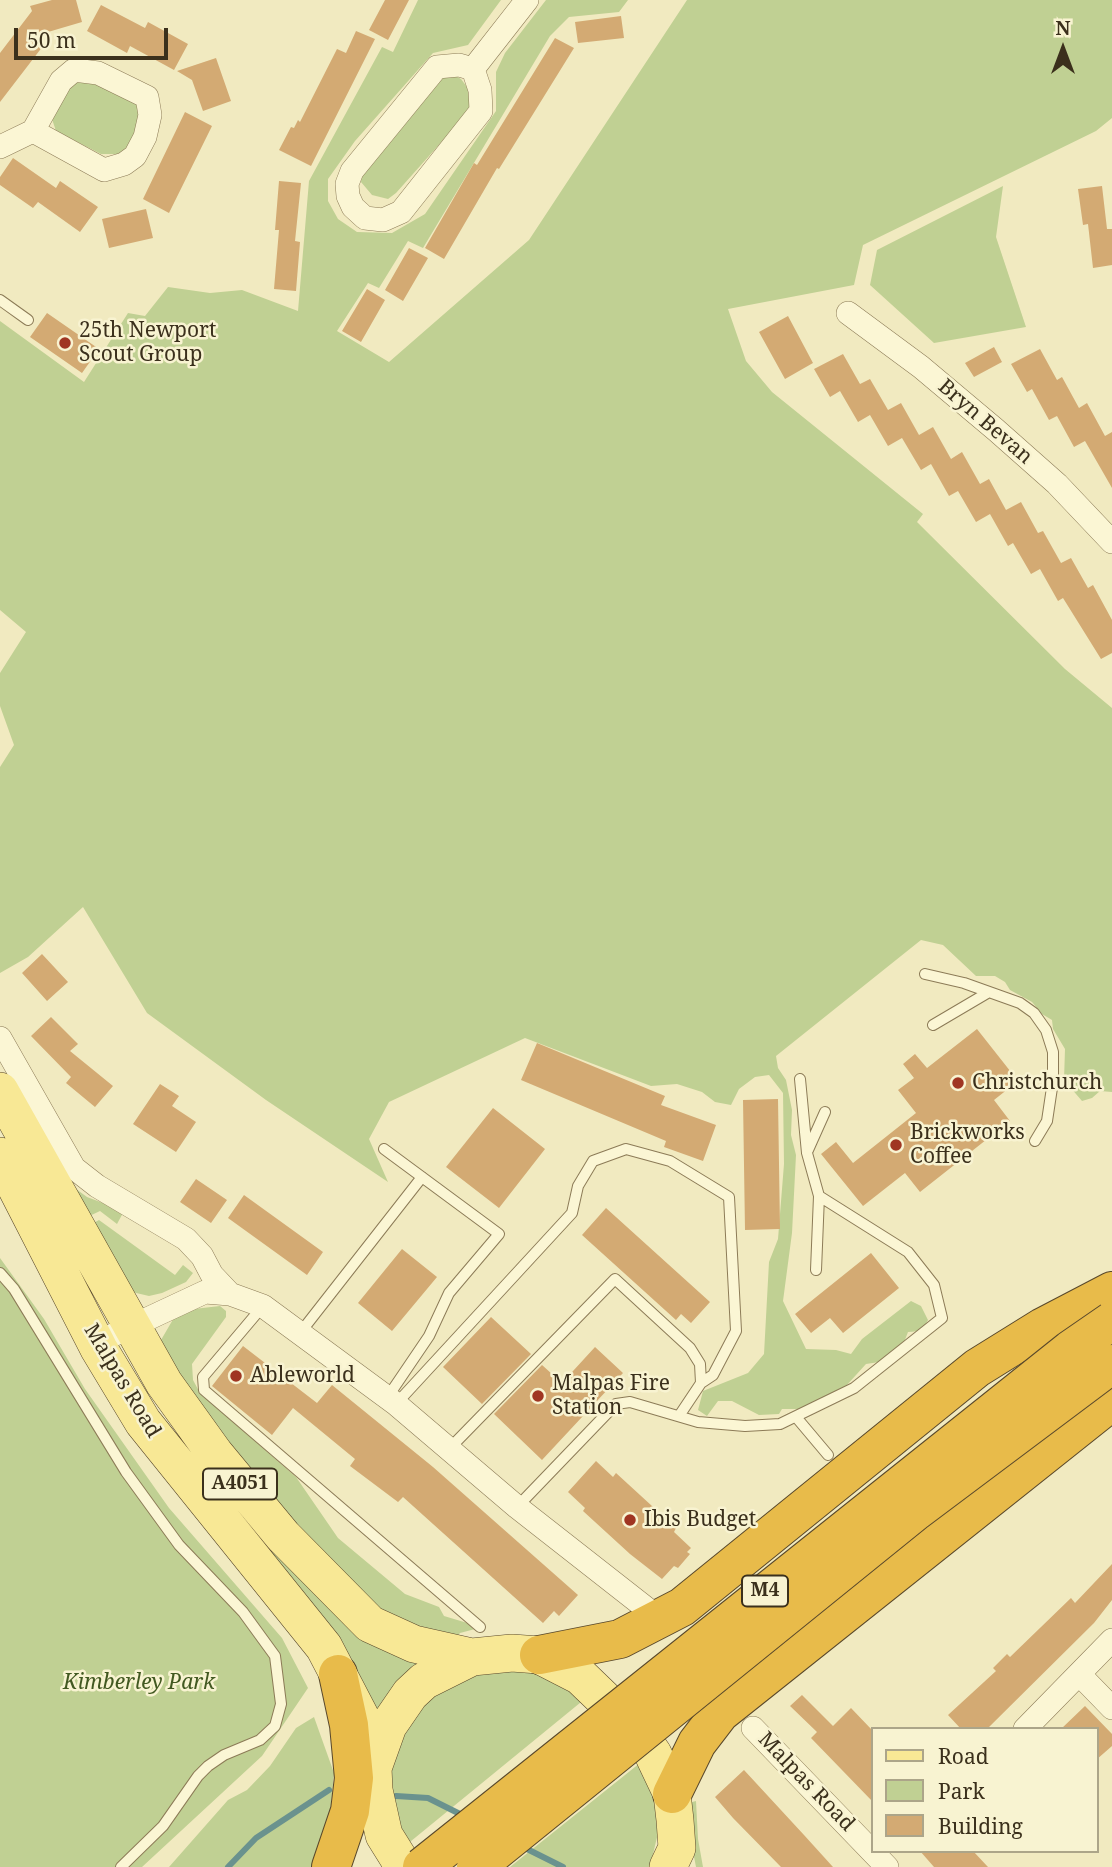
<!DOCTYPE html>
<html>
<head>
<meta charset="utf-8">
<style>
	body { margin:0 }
	#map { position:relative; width:1112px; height:1867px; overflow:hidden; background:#f1eac0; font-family:"Noto Serif",serif }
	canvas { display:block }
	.legend { position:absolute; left:871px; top:1727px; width:228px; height:126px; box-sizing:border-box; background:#f8f3d1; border:2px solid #aca589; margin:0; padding:9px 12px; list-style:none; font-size:21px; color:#3b301c }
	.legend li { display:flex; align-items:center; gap:14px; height:35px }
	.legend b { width:35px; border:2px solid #aca589 }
	.north { position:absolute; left:1028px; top:14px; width:70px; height:70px; -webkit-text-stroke:5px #f8f3d1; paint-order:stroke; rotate:0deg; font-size:19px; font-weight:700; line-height:28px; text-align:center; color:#3b301c }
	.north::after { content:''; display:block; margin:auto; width:24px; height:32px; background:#3b301c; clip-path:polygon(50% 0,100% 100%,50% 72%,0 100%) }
	.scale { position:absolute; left:14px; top:28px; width:154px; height:32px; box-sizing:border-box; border:4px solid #3b301c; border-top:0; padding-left:9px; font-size:21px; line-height:24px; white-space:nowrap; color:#3b301c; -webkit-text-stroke:5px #f8f3d1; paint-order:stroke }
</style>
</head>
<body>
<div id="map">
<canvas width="1112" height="1867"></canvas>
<ul class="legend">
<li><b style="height:9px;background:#f8e895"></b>Road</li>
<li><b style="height:19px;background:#c0d093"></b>Park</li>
<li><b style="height:19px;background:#d3aa73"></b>Building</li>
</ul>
<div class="north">N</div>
<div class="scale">50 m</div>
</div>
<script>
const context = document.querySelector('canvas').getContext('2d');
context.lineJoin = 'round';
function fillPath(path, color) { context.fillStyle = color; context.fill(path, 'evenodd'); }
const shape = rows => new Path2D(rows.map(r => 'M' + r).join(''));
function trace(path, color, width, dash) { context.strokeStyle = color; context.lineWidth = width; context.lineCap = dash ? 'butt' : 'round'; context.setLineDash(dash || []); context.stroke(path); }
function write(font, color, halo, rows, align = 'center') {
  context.font = font + ' "Noto Serif",serif'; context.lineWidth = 5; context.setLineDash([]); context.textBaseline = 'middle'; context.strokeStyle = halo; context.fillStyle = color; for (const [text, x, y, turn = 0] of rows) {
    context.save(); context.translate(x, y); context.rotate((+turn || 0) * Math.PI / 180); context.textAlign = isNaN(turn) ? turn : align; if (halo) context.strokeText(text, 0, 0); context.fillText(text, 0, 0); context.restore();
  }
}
const green = shape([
	[418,0,501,0,468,45,433,53,355,141,328,179,328,201,338,219,357,232,392,233,425,214,496,111,496,72,505,53,546,0,628,0,619,12,569,17,550,36,423,248,408,241,379,288,368,283,337,331,389,362,529,240,687,0,1112,0,1112,118,1096,131,863,245,854,285,728,309,746,361,772,392,923,514,917,522,1065,669,1112,708,1112,1092,1100,1091,1092,1098,1082,1101,1064,1080,1065,1049,1053,1029,1052,1020,1042,1014,1032,1002,1010,990,1005,982,995,976,976,976,943,945,921,940,776,1056,778,1068,786,1080,792,1110,791,1135,796,1155,792,1233,783,1301,806,1349,836,1350,851,1354,862,1339,911,1301,921,1306,928,1320,922,1331,908,1332,903,1345,886,1361,866,1364,836,1397,803,1409,782,1409,779,1414,759,1415,732,1401,718,1401,707,1416,698,1410,703,1391,748,1373,764,1354,769,1262,778,1239,784,1164,783,1093,769,1075,755,1077,739,1089,731,1105,715,1102,702,1092,677,1084,651,1086,525,1038,389,1102,369,1139,388,1182,266,1100,147,1013,83,907,28,957,0,973,0,767,14,745,0,706,0,673,26,632,0,610,0,321,84,382,128,313,145,316,168,287,210,293,242,290,298,311,309,181,382,47,393,52],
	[452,74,461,79,467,87,471,95,470,110,396,193,388,199,372,195,361,182,362,173,435,80],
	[78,80,92,80,137,100,143,110,131,146,122,154,101,154,56,131,51,116,60,98],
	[1003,186,996,237,1026,327,934,343,870,285,877,250],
	[76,1189,87,1197,124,1211,117,1224,100,1211,83,1219],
	[99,1220,175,1275,183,1265,193,1273,186,1282,162,1293,149,1296,132,1292,86,1227],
	[0,1258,44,1319,85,1389,169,1508,282,1638,308,1688,262,1756,142,1867,0,1867],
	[220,1306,226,1311,226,1317,192,1364,193,1380,200,1393,296,1477,338,1538,405,1594,439,1607,444,1616,474,1625,475,1629,460,1633,456,1638,389,1619,301,1533,300,1526,286,1519,161,1352,161,1340,175,1316,185,1310],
	[223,1492,422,1659,377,1710],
	[537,1670,586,1698,405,1846,386,1773,404,1720,462,1672],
	[314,1717,334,1773,328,1837,312,1867,169,1867,228,1800,247,1790,270,1766,296,1728],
	[640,1763,654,1797,657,1814,658,1833,650,1867,510,1867],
	[696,1801,698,1839,703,1867,696,1867,690,1836,688,1803]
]);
const stream = shape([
	[396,1796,428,1798,464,1816],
	[523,1847,563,1867],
	[228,1867,256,1838,329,1790]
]);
const building = shape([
	[52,0,76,0,82,22,31,37,43,46,0,102,0,53,32,11,30,6],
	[385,0,409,0,388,40,369,30],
	[101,5,145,28,148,22,188,44,174,70,130,46,127,53,87,31],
	[621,16,624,38,578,43,575,22],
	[356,31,375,39,311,166,279,150,291,127,294,128,298,120,300,122,337,49,346,53],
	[555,38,574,48,499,169,497,168,444,259,425,248,474,163,477,165],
	[216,58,231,101,203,111,192,80,177,71],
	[185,112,212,126,169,213,143,199],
	[13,158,56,188,60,181,98,207,80,232,38,202,33,208,0,185,0,177],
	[279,181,301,183,295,241,300,242,296,291,274,289,279,230,275,230],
	[1102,186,1107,229,1112,229,1112,265,1093,268,1088,224,1083,225,1078,189],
	[146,209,153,238,109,248,102,219],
	[409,248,428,258,403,301,385,290],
	[367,289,385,300,361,342,342,331],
	[47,313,99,349,82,373,30,337],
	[788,316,813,363,785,379,759,332],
	[994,347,1002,362,974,377,965,363],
	[1040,349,1057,380,1062,377,1079,408,1087,403,1105,436,1112,432,1112,488,1085,441,1074,447,1057,416,1049,420,1032,389,1027,392,1011,364],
	[843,354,860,384,870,379,888,410,901,403,919,435,933,427,951,459,962,452,980,484,989,479,1006,510,1021,502,1038,533,1043,531,1061,563,1071,558,1088,588,1093,585,1112,620,1112,653,1101,659,1063,598,1058,601,1040,569,1031,574,1013,543,1008,546,990,514,976,522,958,491,949,496,931,464,921,470,902,438,888,446,870,415,858,422,840,391,830,397,814,369],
	[42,954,68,982,47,1001,22,973],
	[51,1017,78,1044,70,1051,113,1086,95,1107,66,1083,71,1077,31,1036],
	[977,1029,1018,1081,994,1100,1010,1121,920,1192,905,1173,863,1206,821,1154,836,1142,853,1163,916,1113,898,1090,914,1078,903,1064,915,1054,927,1068],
	[537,1043,665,1096,661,1105,716,1125,703,1161,664,1147,666,1141,521,1080],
	[160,1084,179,1096,172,1106,196,1122,176,1152,133,1124],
	[778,1099,780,1229,745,1230,743,1100],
	[493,1108,545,1149,499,1208,446,1167],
	[196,1179,227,1200,211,1223,180,1202],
	[244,1195,323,1252,307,1275,228,1218],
	[606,1208,710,1302,691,1323,681,1314,676,1320,582,1235],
	[402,1249,437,1277,392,1331,358,1303],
	[871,1253,899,1288,843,1333,830,1318,811,1333,795,1314],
	[491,1317,531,1354,482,1404,443,1367],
	[243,1346,317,1403,332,1385,433,1467,578,1595,559,1616,554,1611,543,1623,403,1497,398,1502,350,1466,355,1459,293,1408,272,1435,212,1386],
	[595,1347,623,1373,542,1460,494,1414,542,1365,562,1383],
	[596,1461,613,1477,616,1473,676,1528,674,1532,691,1548,687,1552,690,1554,678,1568,674,1566,662,1579,630,1554,583,1511,585,1508,568,1492],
	[1112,1564,1112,1600,1094,1623,987,1729,961,1729,948,1715,996,1671,993,1668,1007,1654,1010,1657,1071,1598,1075,1603],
	[802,1695,833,1726,851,1708,872,1730,872,1801,811,1738,817,1732,790,1706],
	[1085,1706,1112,1734,1112,1746,1096,1760,1096,1729,1061,1729],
	[744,1770,804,1835,833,1867,781,1867,733,1818,715,1797],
	[920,1851,973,1851,988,1867,934,1867]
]);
const lane = shape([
	[0,300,28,320],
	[925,974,964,983,1020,1003,1034,1013,1046,1030,1053,1052,1053,1081,1047,1121,1035,1141],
	[933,1025,989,992],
	[384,1149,499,1234,449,1293,429,1336,387,1398],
	[808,1150,825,1112],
	[816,1270,819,1196],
	[0,1273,14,1289,126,1472,179,1545,243,1612,275,1656,281,1704,275,1726,260,1740,224,1755,208,1766,198,1776,163,1826,121,1867],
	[263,1306,203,1377,204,1390,480,1627],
	[300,1333,422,1177],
	[396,1404,572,1213,578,1186,593,1161,626,1149,670,1161,729,1197,736,1331,713,1375,701,1383,679,1416],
	[796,1417,828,1455],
	[449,1449,615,1279,690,1348,700,1364,701,1383],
	[517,1507,616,1404,630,1402,698,1422,745,1426,780,1424,854,1388,942,1318,934,1285,908,1252,819,1196,807,1153,800,1079]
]);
const street = shape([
	[459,65,473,69,480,90,481,111,401,212,383,220,365,218,353,207,348,196,347,184,352,171,437,67,459,65],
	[473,69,527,0],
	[0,147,33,131,61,81,74,70,98,73,147,97,150,115,145,137,135,156,124,164,104,170,33,131],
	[848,313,921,367,996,430,1057,484,1112,542],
	[0,1038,74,1168,97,1186,186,1239,202,1256,212,1275,230,1294],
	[96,1343,205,1292,230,1294,263,1306,396,1404,517,1507,651,1612],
	[1079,1674,1112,1708],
	[753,1728,887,1867],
	[1025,1729,1112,1640]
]);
const primary = shape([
	[0,1091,164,1383,215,1454,283,1536,370,1624,414,1644,472,1657],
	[0,1156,99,1349,143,1422,324,1647,361,1718,373,1768],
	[404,1867,384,1835,374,1790,373,1768,388,1726,410,1694,424,1681,472,1657,512,1653,539,1655,580,1676,636,1730,653,1754,672,1794,675,1820,677,1848,668,1867]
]);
const highway = shape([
	[539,1655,620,1639,682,1607,977,1368,1043,1327,1112,1291],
	[672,1794,697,1743,720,1713,1112,1401],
	[331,1867,350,1811,354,1778,349,1725,338,1674]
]);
const highwayBridge = shape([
	[422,1867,1070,1350,1112,1321],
	[476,1867,916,1511,1112,1364]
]);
const markers = [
	[65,343,7,"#a03522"],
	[958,1083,7,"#a03522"],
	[896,1145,7,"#a03522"],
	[236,1376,7,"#a03522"],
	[538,1396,7,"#a03522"],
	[630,1520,7,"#a03522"]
];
const shields = [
	[240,1484,74],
	[765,1591,46]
];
const shieldNames = [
	["A4051",240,1484],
	["M4",765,1591]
];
const poiNames = [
	["25th Newport",79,331],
	["Scout Group",79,355],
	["Christchurch",972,1083],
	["Brickworks",910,1133],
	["Coffee",910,1157],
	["Ableworld",250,1376],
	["Malpas Fire",552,1384],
	["Station",552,1408],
	["Ibis Budget",644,1520]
];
const streetNames = [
	["Bryn Bevan",985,422,41],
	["Malpas Road",122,1381,59],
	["Malpas Road",806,1782,46]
];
const parkNames = [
	["Kimberley Park",139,1683]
];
fillPath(green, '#c0d093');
trace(stream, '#6a928e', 6);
fillPath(building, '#d3aa73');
trace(lane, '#8c7b57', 12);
trace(street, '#8c7b57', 24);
trace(primary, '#59482b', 38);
trace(highway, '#59482b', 40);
trace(lane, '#fbf6d4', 10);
trace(street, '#fbf6d4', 23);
trace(primary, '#f8e895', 37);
trace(highway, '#e8bb4a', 38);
trace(highwayBridge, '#59482b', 40, []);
trace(highwayBridge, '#e8bb4a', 38);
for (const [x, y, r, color] of markers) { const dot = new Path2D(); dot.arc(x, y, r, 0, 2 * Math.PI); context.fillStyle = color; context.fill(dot); trace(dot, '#f8f3d1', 2.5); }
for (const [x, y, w] of shields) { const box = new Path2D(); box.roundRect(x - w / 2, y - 15.5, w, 31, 5); context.fillStyle = '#f8f3d1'; context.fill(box); trace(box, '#3b301c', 2); }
write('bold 19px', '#3b301c', null, shieldNames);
write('21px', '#3b301c', '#f8f3d1', poiNames, 'left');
write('21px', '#3b301c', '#f8f3d1', streetNames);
write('italic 21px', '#425921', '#f8f3d1', parkNames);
</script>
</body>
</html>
